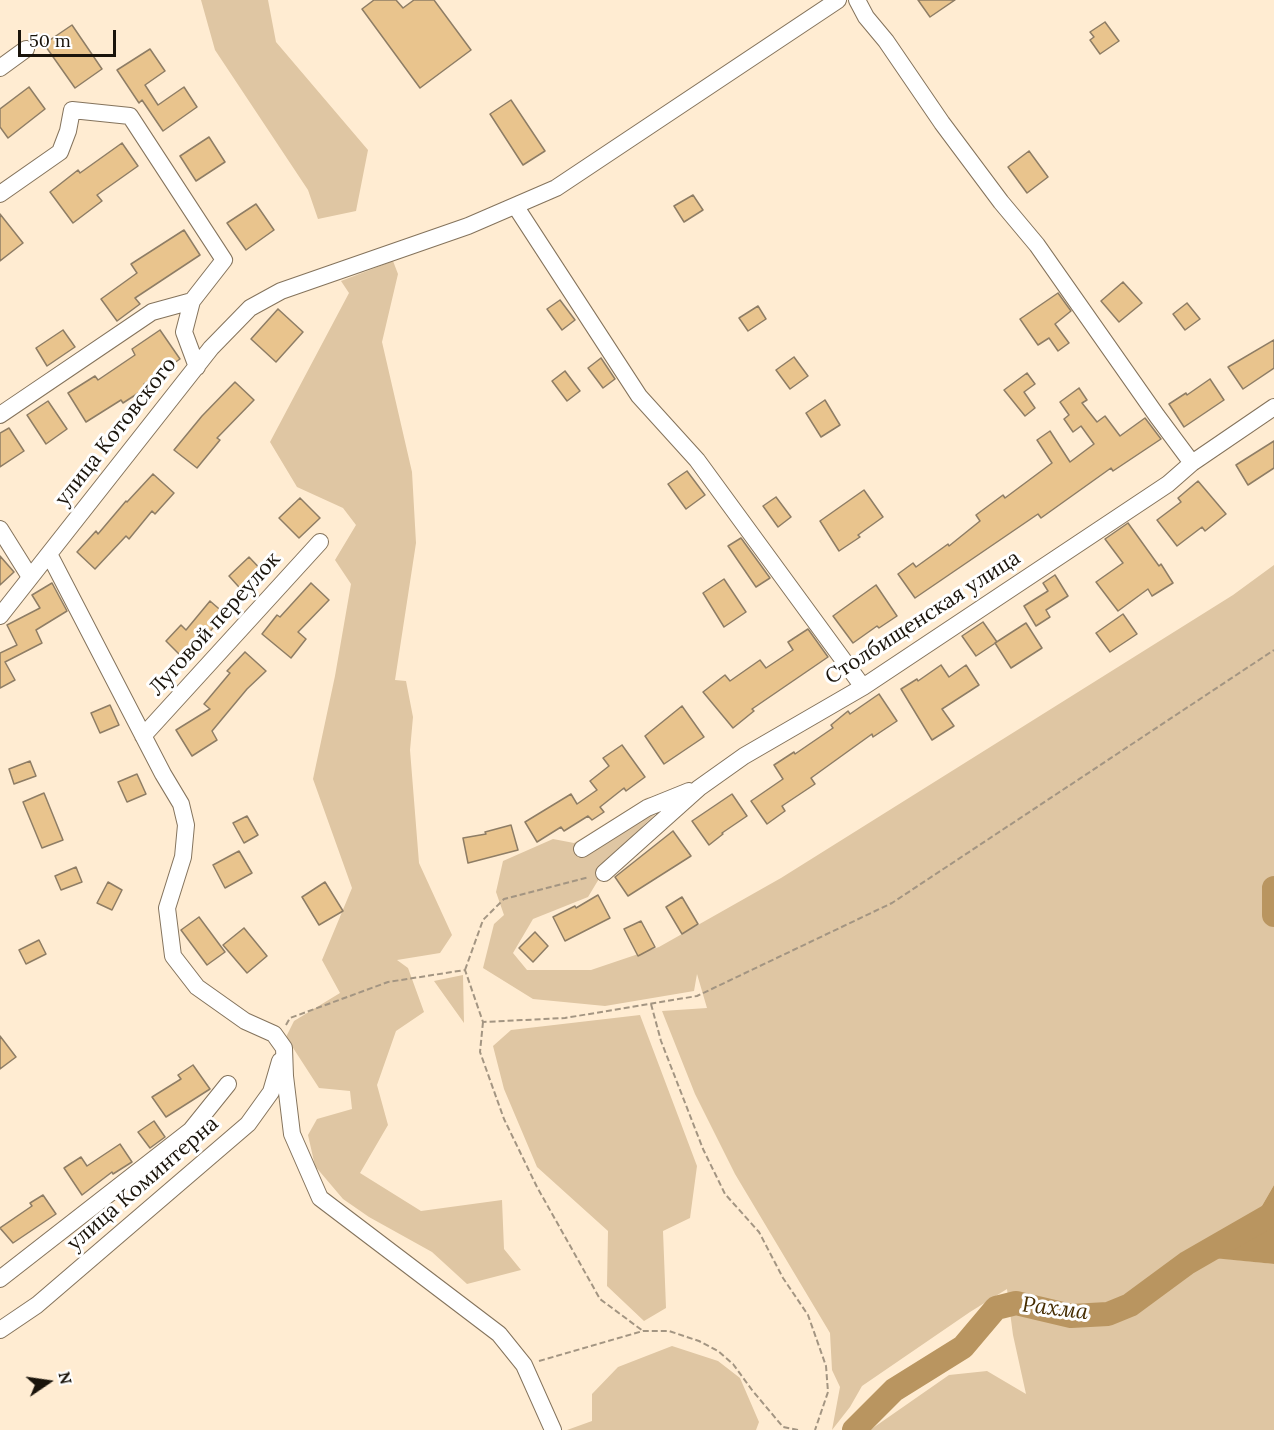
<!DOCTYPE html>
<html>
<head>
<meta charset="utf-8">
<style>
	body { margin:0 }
	#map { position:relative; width:1274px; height:1430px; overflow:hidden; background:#ffecd2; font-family:Lora,serif }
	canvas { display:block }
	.north { position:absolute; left:18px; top:1352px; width:60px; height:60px; -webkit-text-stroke:4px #fff; paint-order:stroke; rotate:77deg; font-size:16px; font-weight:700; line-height:24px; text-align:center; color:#1a140b }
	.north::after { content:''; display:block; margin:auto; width:21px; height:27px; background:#1a140b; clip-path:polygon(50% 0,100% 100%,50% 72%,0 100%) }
	.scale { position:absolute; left:18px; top:30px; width:98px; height:27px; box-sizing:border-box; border:3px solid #1a140b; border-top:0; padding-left:8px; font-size:18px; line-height:21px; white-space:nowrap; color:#1a140b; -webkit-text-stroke:4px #fff; paint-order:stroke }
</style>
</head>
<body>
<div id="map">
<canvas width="1274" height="1430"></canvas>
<div class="north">N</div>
<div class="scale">50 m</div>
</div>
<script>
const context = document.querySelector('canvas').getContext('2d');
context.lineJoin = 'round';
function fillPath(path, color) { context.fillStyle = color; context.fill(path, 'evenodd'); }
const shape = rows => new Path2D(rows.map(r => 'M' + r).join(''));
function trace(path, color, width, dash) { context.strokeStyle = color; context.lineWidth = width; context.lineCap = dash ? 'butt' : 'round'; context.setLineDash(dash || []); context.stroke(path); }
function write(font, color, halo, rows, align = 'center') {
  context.font = font + ' Lora,serif'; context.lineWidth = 6; context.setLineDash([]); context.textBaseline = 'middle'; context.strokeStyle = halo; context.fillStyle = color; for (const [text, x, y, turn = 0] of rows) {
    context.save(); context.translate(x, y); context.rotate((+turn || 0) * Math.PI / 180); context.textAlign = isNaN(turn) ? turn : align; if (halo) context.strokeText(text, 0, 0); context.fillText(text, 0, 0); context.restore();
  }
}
const green = shape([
	[201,0,268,0,276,42,368,150,356,211,318,219,308,190,215,50],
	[393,261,398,274,382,342,412,472,416,543,395,680,406,681,413,717,410,750,419,863,452,935,440,953,397,960,408,968,424,1012,396,1031,377,1085,388,1125,360,1173,421,1211,502,1200,504,1249,521,1270,467,1284,432,1252,369,1217,343,1199,315,1166,308,1135,317,1119,352,1109,350,1091,319,1088,286,1037,294,1021,340,993,322,960,352,888,313,779,335,676,351,584,335,560,356,525,343,508,297,487,270,442,349,293,341,281],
	[1274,565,1274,1185,1259,1211,1184,1254,1274,1264,1274,1430,870,1430,949,1375,987,1371,1026,1394,1013,1335,1007,1289,970,1312,862,1386,850,1407,832,1430,840,1387,832,1370,830,1333,735,1174,695,1094,662,1011,707,1008,697,974,694,991,605,1006,533,999,483,968,494,924,504,915,496,892,503,861,553,839,574,843,646,798,678,792,614,854,588,897,533,919,513,953,527,970,591,970,659,947,781,878,1233,595],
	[463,975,464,1023,434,981],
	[640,1015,697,1166,690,1218,663,1231,666,1308,644,1321,607,1286,608,1231,537,1167,504,1089,493,1046,511,1030],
	[672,1346,718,1361,740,1378,759,1422,756,1430,567,1430,592,1421,592,1394,618,1367]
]);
const water = shape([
	[1274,1185,1274,1264,1183,1255,1259,1211]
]);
const river = shape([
	[1274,888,1274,915],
	[854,1430,894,1390,963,1347,996,1308,1016,1303,1071,1316,1108,1314,1130,1305,1187,1263,1274,1213]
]);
const building = shape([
	[374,0,396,0,403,8,414,0,434,0,471,50,420,88,362,9,374,0],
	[918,0,955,0,930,17,918,0],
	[1105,22,1119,41,1100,54,1090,40,1094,37,1090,32,1105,22],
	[72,25,102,69,75,88,44,44,72,25],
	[150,49,165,71,145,85,158,105,184,87,197,107,163,131,142,100,139,103,117,70,150,49],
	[29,87,45,109,8,138,0,127,0,109,29,87],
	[511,100,545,151,523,165,490,114,511,100],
	[209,137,225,162,196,181,180,156,209,137],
	[122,143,138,166,97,195,102,201,73,223,50,192,78,170,80,173,122,143],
	[1029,151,1048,177,1027,193,1008,167,1029,151],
	[693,195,703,210,684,222,674,206,693,195],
	[256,204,274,230,246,250,227,223,256,204],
	[0,214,23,243,0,261,0,214],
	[184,230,200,255,135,298,140,304,117,321,101,299,137,273,131,264,184,230],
	[1123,282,1142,303,1119,322,1101,301,1123,282],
	[1058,293,1071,311,1055,324,1069,343,1058,351,1049,338,1038,345,1020,319,1058,293],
	[560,300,575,320,562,330,547,309,560,300],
	[1187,303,1200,319,1185,330,1173,314,1187,303],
	[758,306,766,319,748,331,739,318,758,306],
	[278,309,303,332,276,362,251,339,278,309],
	[63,330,75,347,47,366,36,348,63,330],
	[160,330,180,359,144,384,146,388,123,403,121,400,86,422,68,393,95,376,98,380,135,355,132,349,160,330],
	[1274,340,1274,368,1243,389,1228,367,1274,340],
	[794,357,808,376,790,389,776,370,794,357],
	[601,358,615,379,603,388,588,368,601,358],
	[565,371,580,391,567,401,552,381,565,371],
	[1027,373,1035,384,1024,392,1035,408,1025,416,1004,390,1027,373],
	[1210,379,1224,400,1184,427,1169,404,1186,393,1187,395,1210,379],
	[235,382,254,400,217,438,220,440,197,468,174,450,202,416,235,382],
	[1079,388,1087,400,1082,403,1097,422,1105,416,1120,436,1145,418,1161,439,1113,471,1111,468,1041,518,1038,514,915,598,898,574,913,563,916,567,948,544,949,546,980,521,976,515,1003,495,1005,498,1052,463,1037,440,1050,431,1070,462,1094,444,1081,426,1073,432,1064,419,1069,415,1060,402,1079,388],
	[825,400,840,425,821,437,806,413,825,400],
	[48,401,67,429,46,444,27,415,48,401],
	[9,428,24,451,0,467,0,433,9,428],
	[1274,441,1274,468,1248,485,1236,465,1274,441],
	[687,471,705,495,686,509,668,484,687,471],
	[153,474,174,493,155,514,152,511,129,539,126,536,95,569,77,552,96,531,98,534,126,501,127,502,153,474],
	[1198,481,1226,514,1205,531,1202,527,1177,546,1157,520,1181,502,1178,498,1198,481],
	[864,490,883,517,858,535,860,537,839,551,820,521,864,490],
	[776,497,791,517,778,527,763,506,776,497],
	[300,498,320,518,299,538,279,518,300,498],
	[1128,523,1159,566,1161,564,1173,583,1152,596,1148,589,1118,611,1096,582,1123,563,1105,539,1128,523],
	[741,538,770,578,756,587,728,546,741,538],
	[0,556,14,572,0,585,0,556],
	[249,557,267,576,247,596,229,576,249,557],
	[1055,575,1068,596,1046,610,1050,617,1036,626,1024,606,1048,591,1043,583,1055,575],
	[724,579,746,612,724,627,703,593,724,579],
	[52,583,67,611,36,630,42,643,5,662,15,680,0,688,0,653,17,645,7,625,40,608,32,595,52,583],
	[311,583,329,600,298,632,306,639,291,658,262,634,277,615,280,617,311,583],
	[876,585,897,616,879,628,877,626,853,643,833,616,876,585],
	[210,601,225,614,200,643,202,645,186,661,166,641,181,625,186,630,210,601],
	[1123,614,1137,634,1110,652,1096,633,1123,614],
	[983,622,997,642,976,656,962,636,983,622],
	[1026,623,1042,648,1011,668,995,643,1026,623],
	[808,629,828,657,752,709,754,711,733,728,703,692,725,675,730,681,760,660,766,668,793,650,788,642,808,629],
	[245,652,266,671,247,689,212,731,217,740,192,756,176,730,210,709,204,704,230,673,227,671,245,652],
	[941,665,949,677,966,665,979,685,942,709,954,726,932,740,901,689,917,679,918,681,941,665],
	[879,694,897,721,873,737,872,734,811,778,815,784,782,806,785,811,767,824,751,801,783,779,774,765,794,752,795,754,833,728,831,725,848,711,850,714,879,694],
	[110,705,119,725,100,733,91,713,110,705],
	[682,706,704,737,664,764,645,736,682,706],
	[622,745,645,777,626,791,624,788,600,807,604,812,592,820,588,816,564,831,561,827,537,842,525,822,571,794,577,804,597,790,590,781,609,766,603,758,622,745],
	[30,761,36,776,14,784,9,769,30,761],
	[137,774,146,794,127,802,118,782,137,774],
	[44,793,63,840,42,848,23,802,44,793],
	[732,794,747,816,722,833,723,834,709,845,692,821,732,794],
	[247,816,258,835,244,843,233,823,247,816],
	[511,825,518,850,468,863,463,838,486,834,485,832,511,825],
	[673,831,691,856,628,896,615,877,673,831],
	[239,851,252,873,225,888,213,865,239,851],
	[76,867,82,882,61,890,55,876,76,867],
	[108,882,122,890,112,910,97,903,108,882],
	[325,882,343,911,319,925,302,897,325,882],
	[598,895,610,918,565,941,553,917,575,906,576,908,598,895],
	[682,897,698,924,682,934,666,907,682,897],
	[199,917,225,952,207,965,181,930,199,917],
	[641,921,655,947,638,956,624,929,641,921],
	[244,928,267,956,247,973,223,945,244,928],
	[535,932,548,946,533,962,519,948,535,932],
	[39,940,46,954,26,964,19,950,39,940],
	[0,1036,16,1057,0,1069,0,1036],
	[193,1065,210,1089,166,1117,152,1097,181,1079,178,1075,193,1065],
	[154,1121,165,1137,150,1148,138,1132,154,1121],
	[120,1144,132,1162,113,1174,112,1172,82,1195,64,1168,81,1157,87,1166,120,1144],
	[43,1195,56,1214,13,1243,0,1228,32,1206,30,1203,43,1195]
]);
const path = shape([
	[465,970,483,920,504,899,589,877],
	[651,1004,661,1041,703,1149,725,1194,759,1232,783,1278,808,1315,826,1366,828,1392,815,1430],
	[483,1022,480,1052,504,1119,537,1187,600,1299,643,1331],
	[286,1025,290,1018,388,982,465,970,483,1022,565,1018,697,996,892,903,1274,650],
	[539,1361,643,1331,669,1331,699,1341,718,1351,733,1364,752,1390,783,1427,798,1430]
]);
const minor = shape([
	[857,0,866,17,886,41,942,123,1001,202,1037,245,1157,416,1192,463],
	[0,68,26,49],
	[0,194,60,152,68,131,72,110,130,116,224,260,192,301,152,312,0,415],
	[516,207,639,396,697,460,863,687],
	[192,301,184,332,197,367],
	[0,529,30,577],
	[49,554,163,774,181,804,186,825,183,857,167,908,173,956,197,987,245,1021,274,1034,284,1048,285,1076,292,1134,320,1198,499,1334,524,1365,553,1430],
	[0,616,211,348,250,308,281,291,468,226,556,188,838,0],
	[143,736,320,542],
	[582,849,647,808,689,791],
	[604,873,699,788,744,756,863,687,1168,484,1192,463,1274,407],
	[0,1279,191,1130,228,1084],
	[0,1330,37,1305,248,1124,271,1092,280,1061]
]);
const streetNames = [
	["улица Котовского",116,432,-52],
	["Столбищенская улица",923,618,-33],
	["Луговой переулок",215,624,-48],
	["улица Коминтерна",143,1184,-41]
];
const waterNames = [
	["Рахма",1055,1309,7]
];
fillPath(green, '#dfc6a3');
fillPath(water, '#b99560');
trace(river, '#b99560', 24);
fillPath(building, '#e9c48d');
trace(building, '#8e7d65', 1.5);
trace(minor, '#84735c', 18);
trace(path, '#a39582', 2, [6, 3]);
trace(minor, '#fff', 16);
write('21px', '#1a140b', '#fff', streetNames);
write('italic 22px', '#452c00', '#fff', waterNames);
</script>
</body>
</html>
